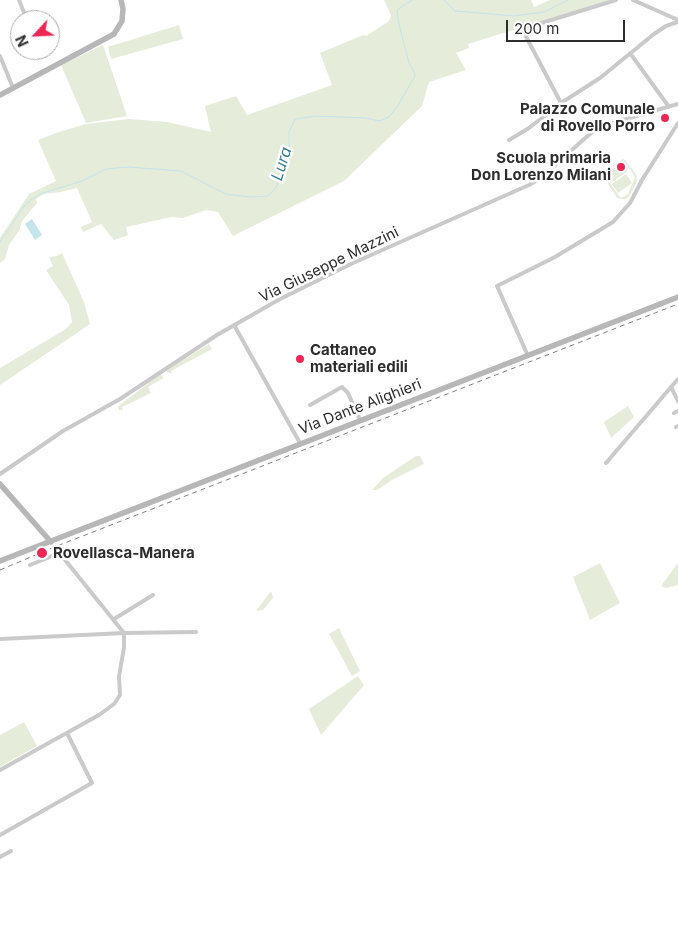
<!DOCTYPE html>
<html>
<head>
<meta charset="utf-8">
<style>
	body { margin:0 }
	#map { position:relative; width:678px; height:930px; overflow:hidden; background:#fff; font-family:Inter,sans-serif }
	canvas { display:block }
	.north { position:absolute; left:10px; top:10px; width:50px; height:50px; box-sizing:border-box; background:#fff; border:1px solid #ababab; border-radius:50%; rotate:245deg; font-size:14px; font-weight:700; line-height:20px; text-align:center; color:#2d2d2d }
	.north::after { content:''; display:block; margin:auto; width:18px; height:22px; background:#ec2756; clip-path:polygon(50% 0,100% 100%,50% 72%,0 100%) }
	.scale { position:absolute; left:506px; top:20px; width:119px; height:22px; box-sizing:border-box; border:2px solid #2d2d2d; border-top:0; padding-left:6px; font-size:15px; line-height:18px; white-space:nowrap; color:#2d2d2d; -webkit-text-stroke:4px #fff; paint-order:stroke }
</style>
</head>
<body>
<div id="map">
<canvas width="678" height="930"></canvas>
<div class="north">N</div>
<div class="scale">200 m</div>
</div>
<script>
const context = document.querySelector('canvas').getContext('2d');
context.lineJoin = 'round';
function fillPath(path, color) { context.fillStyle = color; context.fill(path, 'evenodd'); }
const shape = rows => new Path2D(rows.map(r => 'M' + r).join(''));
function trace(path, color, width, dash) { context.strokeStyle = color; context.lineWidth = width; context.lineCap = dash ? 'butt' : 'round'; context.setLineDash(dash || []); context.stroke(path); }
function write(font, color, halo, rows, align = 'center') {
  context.font = font + ' Inter,sans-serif'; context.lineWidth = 5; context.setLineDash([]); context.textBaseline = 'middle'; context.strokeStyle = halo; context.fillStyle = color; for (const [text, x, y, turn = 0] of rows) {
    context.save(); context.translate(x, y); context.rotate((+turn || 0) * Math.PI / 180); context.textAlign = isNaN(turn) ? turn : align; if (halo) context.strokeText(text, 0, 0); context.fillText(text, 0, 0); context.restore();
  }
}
const green = shape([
	[384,0,531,0,534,7,550,0,610,0,468,44,469,48,456,53,466,70,429,82,422,106,344,181,233,236,218,212,206,210,183,218,172,217,126,227,128,235,114,240,101,224,83,232,81,227,92,222,77,188,61,192,44,194,36,199,37,203,22,221,19,231,9,245,5,259,0,263,0,238,29,194,56,181,38,140,59,132,86,124,129,119,167,122,211,132,205,106,236,96,247,115,332,85,320,53,363,35,366,36,389,21,391,15],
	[179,25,183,39,111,59,108,47],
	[103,45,127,116,86,123,61,65],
	[623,159,625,160,636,174,637,181,630,195,626,199,621,199,617,198,602,174,604,171],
	[620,161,624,161,635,177,628,194,621,198,619,196,604,174],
	[622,162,628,171,611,183,605,175],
	[626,174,632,183,618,193,612,184],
	[62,253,84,302,90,324,0,385,0,368,66,329,72,322,69,305,46,270,53,266,49,257,57,256],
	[209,344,212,349,171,371,172,374,167,372,167,370],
	[160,374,164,378,148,387,151,393,122,407,123,410,119,410,118,407,120,405],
	[628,406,634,417,611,438,604,422],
	[416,456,420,456,424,464,392,480,377,490,372,490,383,478],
	[600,563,620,603,590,620,573,577],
	[678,563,678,585,666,588,661,586],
	[271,591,273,598,263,610,256,611],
	[339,628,360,671,352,676,329,634],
	[358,676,364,685,321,735,309,709],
	[24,722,37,746,0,767,0,735]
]);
const water = shape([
	[32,219,42,235,35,240,25,224]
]);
const stream = shape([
	[444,0,455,11,514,16,544,12,568,0],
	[0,242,25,205,32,199,40,194,82,181,106,169,129,167,181,171,226,194,251,197,268,196,277,186,279,172,289,146,289,132,295,119,316,116,365,118,380,121,389,117,397,107,415,76,414,72,409,63,398,20,397,10,412,0]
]);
const street = shape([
	[19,0,27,20],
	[633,0,678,20],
	[630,53,669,107],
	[0,56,13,88],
	[561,103,522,29,616,0],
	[509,140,529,128,561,103,600,78,654,34,666,26,678,22],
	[234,325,300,443],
	[528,356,497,286,555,257,613,222,630,203,642,180,678,123],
	[671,387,678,401],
	[310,405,342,387,348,393,360,420],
	[674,413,678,411],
	[676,427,678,426],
	[606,463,678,379],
	[0,474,63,431,120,399,217,335,280,299,353,263,529,185,541,178,584,139,599,127,678,104],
	[30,565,60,553],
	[114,619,153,595],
	[0,639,124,633,196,632],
	[0,770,99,715,114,704,120,695,119,676,124,648,124,633,57,550],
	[0,835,92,783,67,733],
	[0,857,11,851]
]);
const secondary = shape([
	[0,95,114,34,122,21,123,9,121,0],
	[0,484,51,542],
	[0,561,678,297]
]);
const rail = shape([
	[0,570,52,548,678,304]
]);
const markers = [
	[665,118,5,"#ec2756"],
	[621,167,5,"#ec2756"],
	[300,359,5,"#ec2756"],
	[42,553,6,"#ec2756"]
];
const poiNames = [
	["Palazzo Comunale",655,109],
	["di Rovello Porro",655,126],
	["Scuola primaria",611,158],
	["Don Lorenzo Milani",611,175],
	["Cattaneo",310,350,"left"],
	["materiali edili",310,367,"left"],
	["Rovellasca-Manera",53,553,"left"]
];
const streetNames = [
	["Via Giuseppe Mazzini",329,265,-26],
	["Via Dante Alighieri",360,407,-21]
];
const waterNames = [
	["Lura",282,164,-73]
];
fillPath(green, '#e6ecda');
fillPath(water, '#c5e4ec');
trace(stream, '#c5e4ec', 1);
trace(street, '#cacaca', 4);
trace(secondary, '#b7b7b7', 5.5);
trace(rail, '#828282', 1, [5, 4]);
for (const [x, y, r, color] of markers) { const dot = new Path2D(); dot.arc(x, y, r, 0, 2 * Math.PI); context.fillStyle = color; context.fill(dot); trace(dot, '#fff', 2); }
write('bold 15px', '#2d2d2d', '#fff', poiNames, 'right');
write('15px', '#2d2d2d', '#fff', streetNames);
write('italic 16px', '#387e92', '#fff', waterNames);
</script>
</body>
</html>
